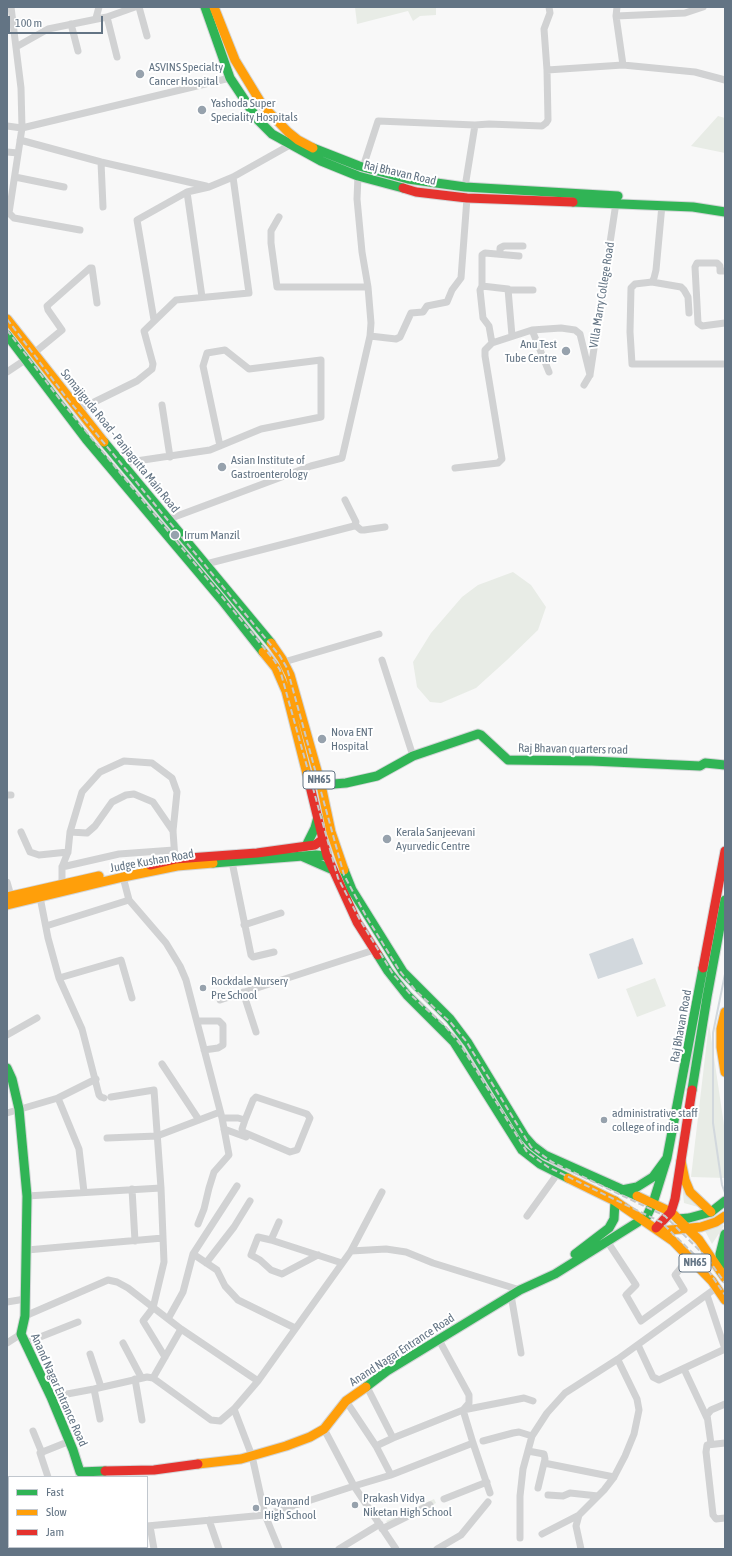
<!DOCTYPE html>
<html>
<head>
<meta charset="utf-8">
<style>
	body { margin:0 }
	#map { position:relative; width:732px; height:1556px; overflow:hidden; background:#f8f8f8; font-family:"Asap Condensed",sans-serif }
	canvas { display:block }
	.frame { position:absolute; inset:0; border:8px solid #637484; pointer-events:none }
	.legend { position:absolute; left:8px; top:1476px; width:140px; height:72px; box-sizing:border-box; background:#fff; border:1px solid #c1c7ce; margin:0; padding:5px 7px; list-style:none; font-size:12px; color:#637484 }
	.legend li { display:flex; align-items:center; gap:8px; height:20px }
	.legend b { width:20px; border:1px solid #c1c7ce }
	.scale { position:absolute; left:8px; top:16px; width:95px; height:18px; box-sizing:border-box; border:2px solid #637484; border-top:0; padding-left:5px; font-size:12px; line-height:14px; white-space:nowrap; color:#637484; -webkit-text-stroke:3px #fff; paint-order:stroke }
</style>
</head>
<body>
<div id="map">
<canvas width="732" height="1556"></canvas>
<div class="frame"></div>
<ul class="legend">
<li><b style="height:5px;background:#30b455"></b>Fast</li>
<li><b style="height:5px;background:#ff9f0a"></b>Slow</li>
<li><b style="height:5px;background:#e5322d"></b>Jam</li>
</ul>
<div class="scale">100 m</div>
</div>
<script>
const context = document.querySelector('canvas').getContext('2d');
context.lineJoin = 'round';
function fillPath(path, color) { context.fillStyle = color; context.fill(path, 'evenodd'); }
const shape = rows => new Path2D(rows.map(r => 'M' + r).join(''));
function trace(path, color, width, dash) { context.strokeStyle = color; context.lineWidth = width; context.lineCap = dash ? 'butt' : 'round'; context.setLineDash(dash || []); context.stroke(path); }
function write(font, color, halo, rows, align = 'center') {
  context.font = font + ' "Asap Condensed",sans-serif'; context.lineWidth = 4; context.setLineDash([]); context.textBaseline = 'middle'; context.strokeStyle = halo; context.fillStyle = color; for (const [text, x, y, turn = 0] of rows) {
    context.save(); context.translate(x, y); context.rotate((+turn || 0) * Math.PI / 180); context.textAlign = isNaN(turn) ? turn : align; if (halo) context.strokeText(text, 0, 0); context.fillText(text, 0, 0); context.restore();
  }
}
const green = shape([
	[355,7,436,7,436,15,420,16,413,21,408,11,357,24],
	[718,116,725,118,725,153,691,146],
	[513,572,531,585,546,607,538,630,507,660,476,688,441,703,430,702,417,687,413,662,431,633,462,597,478,585],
	[655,978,666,1006,637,1017,626,989],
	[709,1023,725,1132,725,1178,691,1177],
	[682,1183,698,1207,684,1203],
	[722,1224,724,1226,712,1244,705,1231],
	[434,1499,436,1503,389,1525,386,1521]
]);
const water = shape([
	[633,938,643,964,598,979,589,954]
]);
const stream = shape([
	[725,974,713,1033,713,1123,722,1185,725,1193]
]);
const street = shape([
	[11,7,21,88,22,128,9,213,14,218,80,230],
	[139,7,147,36],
	[617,7,616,16,623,65],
	[616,16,685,13,703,7],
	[107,17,117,57],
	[96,18,99,7],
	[71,24,78,51],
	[16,47,48,29,107,17,135,7],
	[547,70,623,65,695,72,725,80],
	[7,126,22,128,230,78],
	[20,140,101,162,206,186],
	[7,152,18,153],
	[101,162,103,207],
	[363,167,378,121,475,125],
	[15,177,64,187],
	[465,187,475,125,489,124,542,126,546,123,548,120,547,70,544,29,550,13,549,7],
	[187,192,202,297],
	[662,205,656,270,654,278,652,282,635,284,631,288,630,332,632,364,725,364],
	[279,217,271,231,271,243,277,287,368,287],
	[500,254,500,248,504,246,523,246],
	[725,271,720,271,720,266,717,263,697,263,695,267,698,323,702,326,725,323],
	[652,282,681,287,684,290,688,297,689,313],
	[482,286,480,290,483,318,489,326,492,343],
	[508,290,533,290],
	[154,320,137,220,187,192,209,187,233,177,290,145],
	[532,330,549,372],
	[370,336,396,339,400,337,411,313,423,312,427,306,447,302,452,290,461,278,467,198],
	[512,336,508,289,482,286,482,255,485,253,519,256],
	[34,353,62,330,48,310,47,306,90,268,92,268,97,303],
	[7,372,25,360],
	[584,385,590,375,616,203],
	[162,405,170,457],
	[78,410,137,381,152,369,153,364,144,331,176,300,249,293,233,177],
	[123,463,210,450,261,429,321,417,321,360,249,369,225,350,207,353,203,366,220,446],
	[455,468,498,463,502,459,485,356,485,350,492,343,532,330,561,328,575,330,580,334,590,375],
	[169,519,311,466,342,458,370,336,371,323,368,287,362,252,357,199,358,176],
	[355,525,361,530,364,530,385,527],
	[206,564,354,526,356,522,345,500],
	[382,660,413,756],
	[284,662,379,634],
	[7,795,11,795],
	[21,832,30,852,39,855,68,852],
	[70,832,87,833,95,826,112,802,126,795,134,794,153,802,173,831],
	[232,862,251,955,253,957,274,952],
	[62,867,119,854,174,850],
	[123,877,129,900,166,943,180,966,186,980,222,1118,229,1155,214,1172,209,1188,204,1209,198,1224],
	[7,882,11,896],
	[62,884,62,867,68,852,70,832,82,792,100,772,124,761,152,763,172,778,177,792,173,831,175,859],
	[40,897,48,938,59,978,82,1029,99,1095,101,1097,104,1098],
	[244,925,281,913],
	[46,926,129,900],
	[59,978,121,960,132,998],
	[243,992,256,1032],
	[220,1000,374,950],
	[197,1021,219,1021,223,1025,223,1045,218,1048,204,1050],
	[7,1035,37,1018],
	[162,1064,199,1120],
	[111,1097,154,1090,161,1188,164,1262,153,1308,143,1321,165,1357],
	[58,1098,79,1149,84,1192],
	[7,1113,58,1098,96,1079],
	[222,1118,238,1118,245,1120,253,1100,256,1097,307,1114,310,1118,297,1150,290,1152,243,1132,242,1129,245,1120],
	[224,1129,246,1137],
	[107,1138,157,1136,220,1112],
	[132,1189,135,1241],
	[27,1196,161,1188],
	[527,1216,558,1173],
	[271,1240,279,1222],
	[607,1241,636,1285,626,1295,641,1321,684,1290,675,1275,690,1257],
	[27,1250,163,1238],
	[351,1251,382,1192],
	[193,1254,217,1270,225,1286,238,1300,295,1328],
	[318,1255,282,1274,271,1270,260,1260,251,1255,258,1237,271,1240,342,1263],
	[206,1263,234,1227,250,1201],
	[511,1295,521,1353],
	[707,1295,725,1349],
	[7,1302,25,1299],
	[25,1316,108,1280,117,1282,128,1288,181,1329,258,1381],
	[168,1319,183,1292,193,1254,237,1186],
	[439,1340,469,1395,469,1403,463,1410],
	[7,1343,21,1334],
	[25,1343,78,1322],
	[123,1343,141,1377],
	[638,1345,653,1377,659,1380,725,1349],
	[90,1354,101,1387],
	[684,1369,707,1418],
	[153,1378,181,1329],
	[135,1379,142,1420],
	[366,1385,393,1438],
	[94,1389,100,1419],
	[51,1397,94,1389,147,1377,153,1378,211,1420,220,1421,234,1409,258,1381,351,1251,386,1249,406,1252,433,1263,520,1290],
	[346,1401,376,1446,391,1475],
	[234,1409,252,1456,265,1515,279,1549],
	[463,1410,524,1398,533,1401],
	[324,1429,354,1486,396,1549],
	[33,1431,42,1453],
	[483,1441,513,1433,519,1432,532,1436],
	[725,1443,707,1445,706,1452,713,1515,716,1519,725,1518],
	[711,1444,707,1415,711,1410,725,1404],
	[376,1446,393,1438,463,1410,473,1443,490,1493],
	[528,1451,544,1454,545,1459,544,1463],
	[48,1477,40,1453,70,1441],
	[538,1488,544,1463,614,1477],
	[548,1495,563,1496,570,1493,598,1496],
	[444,1499,487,1482],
	[209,1520,219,1549],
	[147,1526,265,1515,354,1486,391,1475,473,1443],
	[150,1526,154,1549],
	[7,1528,9,1527],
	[382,1529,430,1505],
	[542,1534,579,1515],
	[520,1538,520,1496,523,1469,532,1436,547,1413,565,1393,618,1359,716,1288],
	[99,1547,100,1549],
	[339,1549,380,1524],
	[437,1549,461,1535,488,1502],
	[581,1549,576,1526,579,1515,604,1490,614,1477,625,1456,634,1434,639,1410,637,1399,618,1360]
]);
const fast = shape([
	[205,7,230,78,258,120,272,134,321,161,358,176,403,188],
	[313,148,359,166,408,179,465,187,618,196],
	[573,202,693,207,725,212],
	[7,335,86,439,221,599,263,652],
	[104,442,271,643],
	[321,785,346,783,377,776,413,756,478,734,481,735,508,760,592,761,700,766,705,763,725,765],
	[306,846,315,828,318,817],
	[301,856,333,870],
	[213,863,316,855,327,856],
	[344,870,352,890,403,972,450,1019,468,1043,525,1137,533,1146,545,1155,637,1196],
	[378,955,388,971,407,995,454,1042,522,1150,540,1164,568,1178],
	[7,1068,12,1079,19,1109,27,1196,25,1316,21,1334,51,1397,73,1450,80,1472,105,1471],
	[692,1090,707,997,725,900],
	[622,1190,637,1187,653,1177,667,1158],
	[678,1219,689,1218,711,1212,725,1201],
	[645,1220,653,1203,667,1158,703,968],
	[575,1254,609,1228,614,1219,615,1201],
	[721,1272,720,1254,725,1234],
	[366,1387,387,1371,520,1290,555,1274,638,1222]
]);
const slow = shape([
	[214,7,235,60,263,106,288,132,298,140,313,148],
	[7,319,104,442],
	[271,643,282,659,290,675,321,785,331,832,344,870],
	[263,652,276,668,286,691,308,778],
	[7,897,99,876],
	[7,905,123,877,177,866,213,863],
	[725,1012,721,1029,721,1047,725,1072],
	[681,1161,685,1180,690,1192,711,1212],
	[568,1178,615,1201,673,1241,712,1281,725,1300],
	[637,1196,671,1212,699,1240,725,1278],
	[660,1231,701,1227,716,1222,725,1216],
	[198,1464,241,1459,286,1446,310,1437,324,1429,346,1401,366,1387]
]);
const jam = shape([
	[403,188,416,192,467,198,573,202],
	[308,778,327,856,357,922,378,955],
	[150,865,175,859,257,853,315,845,323,839],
	[703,968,725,851],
	[656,1228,671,1212,675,1199,692,1090],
	[105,1471,154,1470,198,1464]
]);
const rail = shape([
	[7,319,66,397,280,656,287,668,344,875,366,916,399,970,416,991,451,1023,466,1041,531,1147,552,1162,665,1216,708,1259,725,1283],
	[7,330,61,401,274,660,280,670,338,878,360,920,393,974,411,995,446,1027,460,1044,527,1152,548,1167,661,1222,703,1263,725,1295]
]);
const markers = [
	[140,74,5,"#97a2ad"],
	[202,110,5,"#97a2ad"],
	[566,351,5,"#97a2ad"],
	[222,467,5,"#97a2ad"],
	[175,535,5,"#97a2ad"],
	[322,739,5,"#97a2ad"],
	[387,839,5,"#97a2ad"],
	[203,988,4,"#97a2ad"],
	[604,1120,4,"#97a2ad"],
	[355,1505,4,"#97a2ad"],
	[256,1508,4,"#97a2ad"]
];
const shields = [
	[319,780,32],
	[695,1263,32]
];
const shieldNames = [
	["NH65",319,780],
	["NH65",695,1263]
];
const poiNames = [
	["ASVINS Specialty",149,67],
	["Cancer Hospital",149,81],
	["Yashoda Super",211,103],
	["Speciality Hospitals",211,117],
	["Anu Test",557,344,"right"],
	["Tube Centre",557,358,"right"],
	["Asian Institute of",231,460],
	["Gastroenterology",231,474],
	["Irrum Manzil",184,535],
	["Nova ENT",331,732],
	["Hospital",331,746],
	["Kerala Sanjeevani",396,832],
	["Ayurvedic Centre",396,846],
	["Rockdale Nursery",211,981],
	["Pre School",211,995],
	["administrative staff",612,1113],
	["college of india",612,1127],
	["Prakash Vidya",363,1498],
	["Niketan High School",363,1512],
	["Dayanand",264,1501],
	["High School",264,1515]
];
const streetNames = [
	["Raj Bhavan Road",400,173,13],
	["Villa Marry College Road",602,295,-81],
	["Somajiguda Road - Panjagutta Main Road",120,441,51],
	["Raj Bhavan quarters road",573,749,1],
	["Judge Kushan Road",152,861,-10],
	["Raj Bhavan Road",681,1026,-80],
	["Anand Nagar Entrance Road",402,1350,-33],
	["Anand Nagar Entrance Road",59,1390,66]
];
fillPath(green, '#e8ece6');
fillPath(water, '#d2d8dd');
trace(stream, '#d2d8dd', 2);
trace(fast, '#d3d5d7', 11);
trace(slow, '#d3d5d7', 11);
trace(jam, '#d3d5d7', 11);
trace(street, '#d1d2d3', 7);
trace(fast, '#30b455', 9);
trace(slow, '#ff9f0a', 9);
trace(jam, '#e5322d', 9);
trace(rail, '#c6c8c9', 2, [6, 3]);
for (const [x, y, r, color] of markers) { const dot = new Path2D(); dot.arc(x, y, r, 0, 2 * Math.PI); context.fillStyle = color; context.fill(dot); trace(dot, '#fff', 1.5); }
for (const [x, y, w] of shields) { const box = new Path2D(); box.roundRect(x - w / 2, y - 9, w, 18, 3); context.fillStyle = '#fff'; context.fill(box); trace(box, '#637484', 1); }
write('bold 11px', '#637484', null, shieldNames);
write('12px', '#637484', '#fff', poiNames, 'left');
write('12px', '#637484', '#fff', streetNames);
</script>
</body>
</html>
